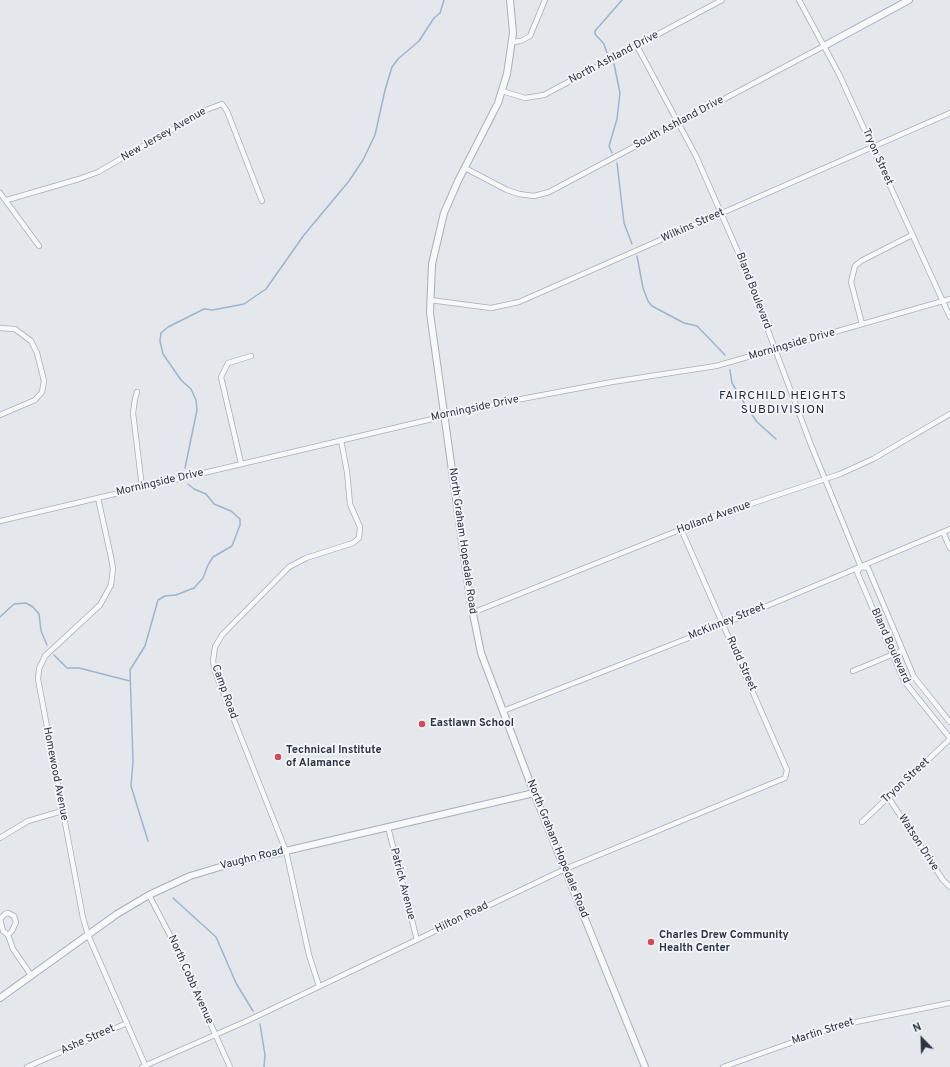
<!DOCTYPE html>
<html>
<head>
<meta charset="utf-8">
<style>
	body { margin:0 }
	#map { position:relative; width:950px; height:1067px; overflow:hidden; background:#e4e7ec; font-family:Overpass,sans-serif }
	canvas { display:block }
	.north { position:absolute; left:902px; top:1019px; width:40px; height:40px; -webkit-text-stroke:3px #f4f6f9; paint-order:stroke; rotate:337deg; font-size:11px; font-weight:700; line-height:16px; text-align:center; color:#2b3445 }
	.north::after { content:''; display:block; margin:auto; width:14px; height:18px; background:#2b3445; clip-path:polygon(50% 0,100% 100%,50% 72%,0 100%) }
</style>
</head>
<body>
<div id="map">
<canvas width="950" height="1067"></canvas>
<div class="north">N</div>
</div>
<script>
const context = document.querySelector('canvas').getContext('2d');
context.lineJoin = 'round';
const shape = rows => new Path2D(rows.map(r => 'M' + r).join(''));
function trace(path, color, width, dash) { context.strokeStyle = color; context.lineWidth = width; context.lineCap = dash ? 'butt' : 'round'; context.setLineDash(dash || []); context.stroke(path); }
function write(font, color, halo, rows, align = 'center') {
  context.font = font + ' Overpass,sans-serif'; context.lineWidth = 3.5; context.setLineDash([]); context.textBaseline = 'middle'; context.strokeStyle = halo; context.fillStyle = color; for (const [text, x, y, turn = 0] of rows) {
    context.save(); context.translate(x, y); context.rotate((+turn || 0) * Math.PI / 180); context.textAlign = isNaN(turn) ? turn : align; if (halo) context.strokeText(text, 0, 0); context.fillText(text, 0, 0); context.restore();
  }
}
const stream = shape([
	[607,53,604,44,595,34,595,31,622,0],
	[612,153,609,146,617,119,620,93,614,64],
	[617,163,624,223,632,244],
	[637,256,643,288,648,301,652,306,684,323,697,326,725,355],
	[730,370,732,383,746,406,757,422,776,439],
	[185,468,197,410,196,400,191,389,181,380,163,354,160,341,161,333,168,327,204,309,213,310,244,304,266,289,304,235,349,181,363,160,375,135,385,90,392,67,398,59,419,41,434,18,440,13,444,0],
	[0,617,14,604,26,603,33,607,39,614,41,631,47,645],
	[54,655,67,668,79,668,130,681],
	[148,841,131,786,133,761,130,670,145,646,158,600,165,596,176,595,194,588,203,578,208,565,213,557,232,546,240,525,240,519,231,511,214,504,206,494,194,489,188,484],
	[173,898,216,937,236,983,253,1011],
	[260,1024,265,1055,264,1067]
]);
const minor = shape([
	[799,0,839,74,950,317],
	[512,42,521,41,530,36,545,0],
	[637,46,696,156,742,261,811,445,861,567],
	[502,91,525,98,544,95,722,0],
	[465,168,507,190,519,194,534,196,549,192,824,46],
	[0,193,39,246],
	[7,200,79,179,98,172,206,110,222,104,227,111,262,201],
	[430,300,491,308,519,302,950,113],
	[862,324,851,282,855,266,861,261,912,235],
	[0,328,15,329,31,341,37,353,44,381,42,392,35,400,0,415],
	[137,392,135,399,133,413,142,487],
	[241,463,221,377,228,363,251,356],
	[98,498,111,557,113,569,111,585,100,605,45,656,39,669,38,679,83,918,88,935,146,1067],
	[0,521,500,403,612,382,716,366,950,299],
	[943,532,950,548],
	[862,567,868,568,914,677,950,722],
	[860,568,857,572,904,681,950,738],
	[472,613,712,517,840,474,873,459,950,414],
	[853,671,901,651],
	[503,711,724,624,950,529],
	[888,797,943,880,950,887],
	[862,822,950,739],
	[388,827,417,940],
	[0,838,28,821,62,811],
	[149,895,173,941,230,1067],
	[8,913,14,916,16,922,12,931,8,935,3,931,0,919,5,914,8,913],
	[8,935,13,949,31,975],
	[319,986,309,955,286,851,215,672,213,661,215,647,222,635,289,567,306,558,353,543,359,538,360,527,350,504,347,472,341,440],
	[27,1067,127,1023],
	[142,1067,249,1020,565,869,785,778,787,770,681,529],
	[723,1067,841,1025,950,1003]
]);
const tertiary = shape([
	[510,0,513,33,507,74,498,103,458,181,444,213,432,264,430,313,470,599,481,653,534,793,645,1067],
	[824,46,909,0],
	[0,998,117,914,149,895,190,876,230,864,534,793]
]);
const markers = [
	[422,724,4,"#d1495b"],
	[278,757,4,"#d1495b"],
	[651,942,4,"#d1495b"]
];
const streetNames = [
	["North Ashland Drive",614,58,-28],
	["South Ashland Drive",679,123,-28],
	["New Jersey Avenue",164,135,-30],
	["Tryon Street",877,157,66],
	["Wilkins Street",693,226,-24],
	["Bland Boulevard",753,291,69],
	["Morningside Drive",792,345,-16],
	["Morningside Drive",475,409,-12],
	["Morningside Drive",160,483,-13],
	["Holland Avenue",714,518,-20],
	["North Graham Hopedale Road",462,541,82],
	["McKinney Street",727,622,-22],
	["Bland Boulevard",890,646,66],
	["Rudd Street",741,664,66],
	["Camp Road",224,692,70],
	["Homewood Avenue",55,774,79],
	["Tryon Street",906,781,-43],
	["Watson Drive",918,843,57],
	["North Graham Hopedale Road",557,849,68],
	["Vaughn Road",252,859,-14],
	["Patrick Avenue",402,884,76],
	["Hilton Road",462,918,-26],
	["North Cobb Avenue",190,980,66],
	["Martin Street",823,1032,-18],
	["Ashe Street",88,1040,-24]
];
const poiNames = [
	["Eastlawn School",430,724],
	["Technical Institute",286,751],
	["of Alamance",286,764],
	["Charles Drew Community",659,936],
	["Health Center",659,949]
];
const neighbourhoodNames = [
	["FAIRCHILD HEIGHTS",783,397],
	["SUBDIVISION",783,411]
];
trace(stream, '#9fb4cc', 1.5);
trace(minor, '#a9aeb7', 6);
trace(tertiary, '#a9aeb7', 8);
trace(minor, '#f7f8fa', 4.5);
trace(tertiary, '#f7f8fa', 6);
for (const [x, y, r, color] of markers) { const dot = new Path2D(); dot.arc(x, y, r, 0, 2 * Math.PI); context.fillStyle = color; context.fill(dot); trace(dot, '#f4f6f9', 1.5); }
write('11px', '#2b3445', '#f4f6f9', streetNames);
write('bold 11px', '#2b3445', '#f4f6f9', poiNames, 'left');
context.letterSpacing = '1px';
write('12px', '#1d2536', '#f4f6f9', neighbourhoodNames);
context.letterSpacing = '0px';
</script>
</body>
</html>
